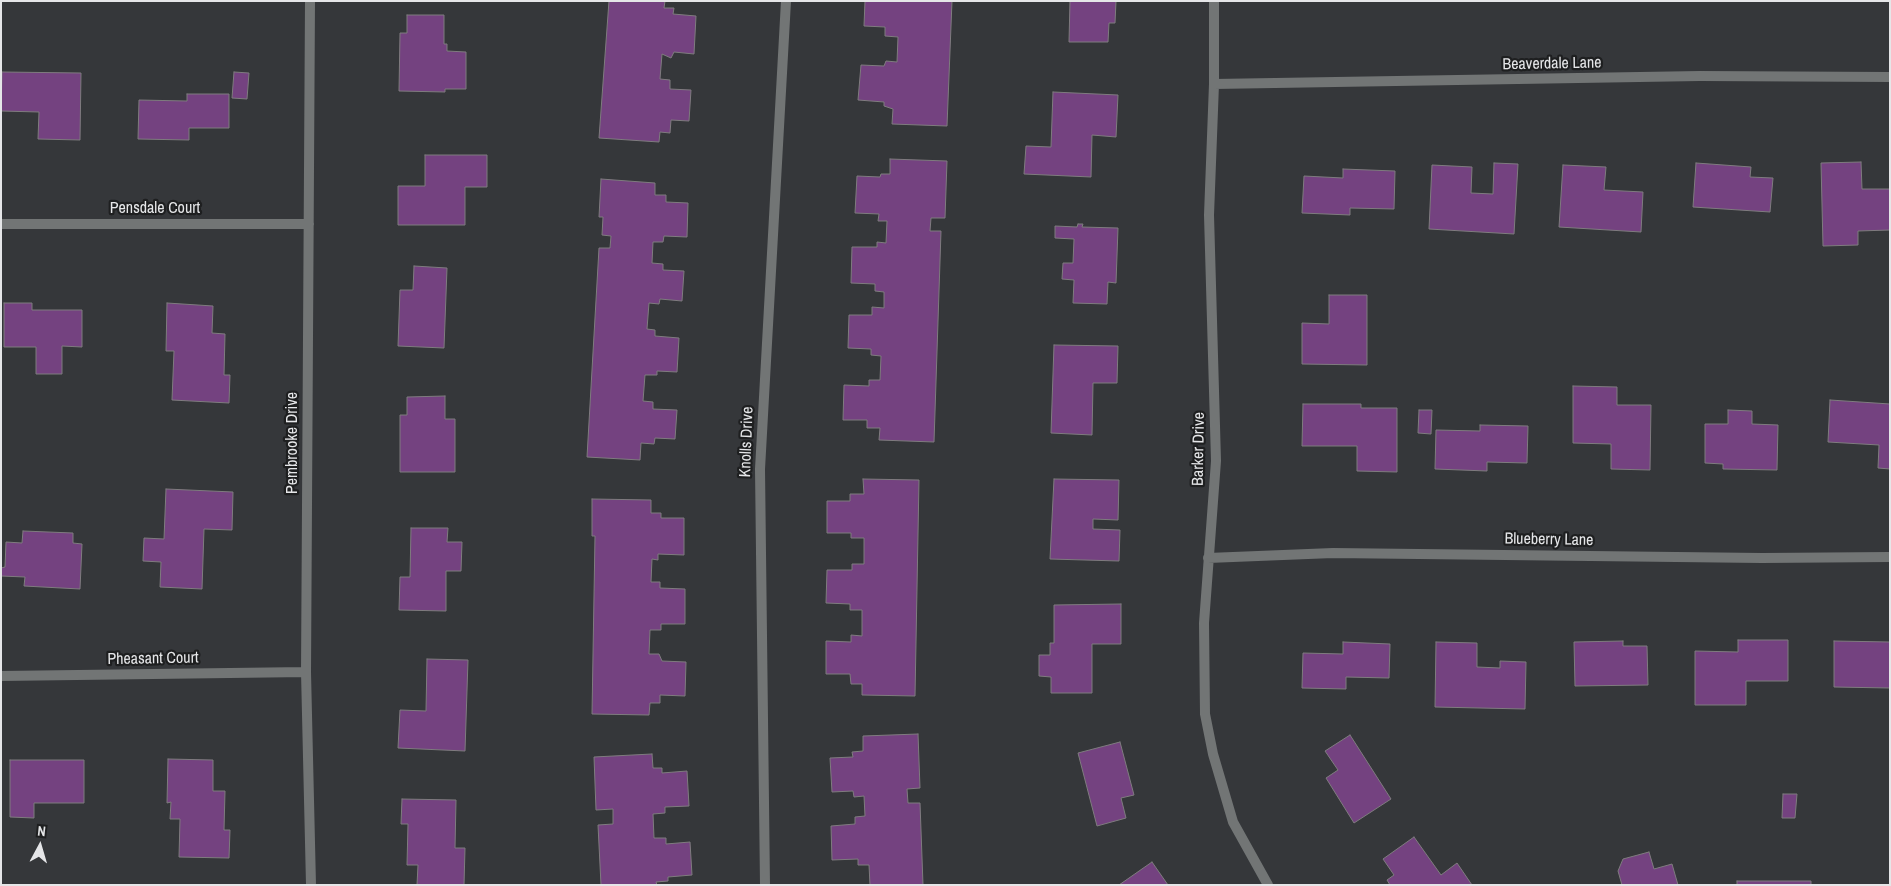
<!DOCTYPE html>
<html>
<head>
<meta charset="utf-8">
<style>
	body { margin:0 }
	#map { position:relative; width:1891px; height:886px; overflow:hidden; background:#35373a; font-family:"Archivo Narrow",sans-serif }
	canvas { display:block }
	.frame { position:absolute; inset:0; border:2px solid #e5e6e8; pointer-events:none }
	.north { position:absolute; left:15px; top:821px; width:50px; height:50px; -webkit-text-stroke:4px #1e1f20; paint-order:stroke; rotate:6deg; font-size:14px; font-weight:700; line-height:20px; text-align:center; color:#e5e6e8 }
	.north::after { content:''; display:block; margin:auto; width:18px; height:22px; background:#e5e6e8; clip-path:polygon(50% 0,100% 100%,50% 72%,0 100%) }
</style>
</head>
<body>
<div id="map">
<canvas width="1891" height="886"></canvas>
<div class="frame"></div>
<div class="north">N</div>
</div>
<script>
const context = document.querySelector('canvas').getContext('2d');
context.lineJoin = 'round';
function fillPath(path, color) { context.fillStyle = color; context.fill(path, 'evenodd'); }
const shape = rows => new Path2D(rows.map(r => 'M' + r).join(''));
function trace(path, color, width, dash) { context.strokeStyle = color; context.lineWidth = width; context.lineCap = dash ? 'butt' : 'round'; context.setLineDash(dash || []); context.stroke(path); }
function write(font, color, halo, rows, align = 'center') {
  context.font = font + ' "Archivo Narrow",sans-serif'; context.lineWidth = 4.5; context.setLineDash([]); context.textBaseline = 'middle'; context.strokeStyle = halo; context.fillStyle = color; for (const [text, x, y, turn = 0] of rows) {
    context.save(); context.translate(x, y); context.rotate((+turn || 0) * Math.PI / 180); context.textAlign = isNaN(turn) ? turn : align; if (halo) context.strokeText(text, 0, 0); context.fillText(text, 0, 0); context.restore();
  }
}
const building = shape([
	[609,1,665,1,664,8,674,8,673,14,696,16,694,54,674,52,671,58,662,54,660,79,670,80,670,89,691,90,689,121,671,120,670,133,660,132,659,142,599,138,609,1],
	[865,1,952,1,947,126,892,124,893,109,884,106,884,102,858,100,861,65,884,66,886,61,897,62,898,37,885,36,885,27,864,26,865,1],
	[1070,1,1116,1,1115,23,1109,23,1108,42,1069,42,1070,1],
	[407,15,444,15,444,44,447,44,447,51,466,52,466,89,445,89,445,92,399,91,400,33,407,33,407,15],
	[2,72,81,73,80,140,38,139,39,112,1,111,2,72],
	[234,72,249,73,247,99,232,98,234,72],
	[1053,92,1118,95,1116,137,1092,135,1091,177,1024,174,1026,146,1051,147,1053,92],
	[187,94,229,94,229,128,189,128,189,140,138,139,139,100,187,101,187,94],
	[425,155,487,155,487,187,465,187,465,225,398,225,398,186,425,186,425,155],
	[890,159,947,161,945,218,931,218,930,231,941,231,934,442,879,440,880,428,867,428,867,420,843,420,844,385,869,386,869,380,880,380,881,356,871,355,871,349,848,348,849,315,872,315,872,307,884,308,884,292,875,291,875,284,851,283,852,247,877,247,877,242,886,243,887,221,878,221,879,214,855,213,857,176,880,177,881,174,890,174,890,159],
	[1861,162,1862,189,1890,189,1890,230,1858,231,1858,245,1823,246,1821,163,1861,162],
	[1494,163,1518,164,1514,234,1429,229,1432,165,1472,167,1471,193,1493,194,1494,163],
	[1696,163,1751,167,1750,177,1773,178,1770,212,1693,207,1696,163],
	[1563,165,1606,167,1604,190,1643,192,1641,232,1559,227,1563,165],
	[1343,169,1395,171,1394,209,1350,208,1350,215,1302,213,1304,176,1343,178,1343,169],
	[601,179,655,183,655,195,666,195,666,202,688,203,687,237,664,236,663,242,653,242,652,263,663,264,663,270,684,271,682,301,660,299,659,304,649,303,647,329,655,330,655,336,679,338,677,372,657,371,657,375,645,375,643,401,653,402,653,409,677,410,675,439,655,438,654,444,641,443,640,460,587,457,599,248,610,248,611,236,602,235,603,217,599,217,601,179],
	[1078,224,1083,224,1082,227,1118,228,1116,283,1108,282,1107,304,1073,303,1074,280,1062,279,1063,263,1073,263,1074,239,1055,238,1055,226,1077,227,1078,224],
	[414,266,447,268,444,348,398,346,400,290,413,290,414,266],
	[1329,295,1367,295,1367,365,1302,364,1302,323,1329,324,1329,295],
	[4,303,32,303,32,310,82,310,82,347,62,346,62,374,36,374,36,347,4,347,4,303],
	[167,303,213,306,212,333,225,334,224,375,230,375,229,403,172,400,174,351,166,351,167,303],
	[1054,345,1118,346,1117,383,1093,383,1092,435,1051,433,1054,345],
	[1573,386,1617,387,1617,405,1651,405,1650,470,1611,469,1611,444,1573,443,1573,386],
	[445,396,445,419,455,419,455,472,400,472,400,415,407,415,407,397,445,396],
	[1830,400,1890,404,1890,469,1878,468,1879,445,1828,442,1830,400],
	[1303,404,1361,404,1361,408,1397,408,1397,472,1357,471,1357,446,1302,446,1303,404],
	[1419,410,1432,410,1431,434,1418,433,1419,410],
	[1728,410,1752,411,1752,424,1778,425,1777,470,1723,469,1723,464,1705,463,1705,424,1728,424,1728,410],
	[1480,425,1528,426,1527,463,1487,462,1487,471,1435,469,1436,430,1480,431,1480,425],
	[863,479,919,480,915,696,862,695,862,684,851,684,850,674,826,674,826,641,851,642,851,635,862,636,862,610,850,610,850,604,826,603,827,570,852,570,852,564,864,564,864,538,851,538,851,533,827,533,827,501,850,501,850,494,864,494,863,479],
	[1054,479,1119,480,1118,520,1093,519,1093,529,1120,530,1119,561,1050,559,1054,479],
	[166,489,233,492,232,530,204,529,202,589,160,587,161,562,143,561,144,538,164,539,166,489],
	[592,499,651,500,651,513,661,513,661,518,684,518,684,555,658,554,658,560,652,559,651,582,660,582,660,588,685,589,685,624,661,624,661,630,650,630,649,654,659,654,662,661,686,662,685,696,660,695,660,703,650,703,649,715,592,714,595,536,592,536,592,499],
	[411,528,448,528,447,542,462,542,461,571,446,571,446,611,399,610,400,577,410,577,411,528],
	[23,531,73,533,73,543,82,544,80,589,24,586,25,577,1,576,1,568,5,567,6,542,22,543,23,531],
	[1121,604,1121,644,1092,644,1092,693,1051,693,1051,677,1039,676,1039,655,1050,655,1050,643,1054,643,1054,605,1121,604],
	[1738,640,1788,640,1788,681,1746,681,1746,705,1695,705,1695,651,1738,652,1738,640],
	[1623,641,1623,646,1647,646,1648,685,1575,686,1574,642,1623,641],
	[1834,641,1890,642,1890,688,1834,687,1834,641],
	[1343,642,1390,644,1389,678,1346,677,1346,689,1302,688,1303,653,1343,654,1343,642],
	[1436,642,1477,643,1477,667,1500,668,1500,661,1526,662,1525,709,1435,707,1436,642],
	[427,659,468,660,465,751,398,748,400,710,426,711,427,659],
	[918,734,920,788,907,789,908,803,920,803,923,885,870,885,869,865,858,865,858,859,832,860,831,826,855,824,855,817,865,816,864,796,854,797,853,791,832,792,830,758,853,757,852,752,863,751,863,736,918,734],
	[1350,735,1391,799,1354,823,1326,778,1338,770,1325,751,1350,735],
	[1120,742,1134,795,1121,798,1126,818,1097,826,1078,753,1120,742],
	[652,754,653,768,662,768,662,773,687,771,689,806,665,807,665,813,653,814,654,838,666,838,666,844,690,842,692,875,668,877,668,881,656,882,657,885,601,885,598,825,613,824,613,809,596,810,594,757,652,754],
	[168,759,213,760,213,791,225,791,224,830,230,830,229,858,179,857,180,819,170,819,171,802,167,803,168,759],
	[10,760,84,760,84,803,34,803,34,818,10,817,10,760],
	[1783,794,1797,794,1795,818,1782,818,1783,794],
	[402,799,456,800,455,848,465,848,464,885,417,885,418,865,407,865,408,824,401,824,402,799],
	[1414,837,1441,875,1457,863,1472,885,1390,885,1387,880,1394,875,1383,859,1414,837],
	[1649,852,1654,869,1672,864,1678,885,1622,885,1618,871,1623,859,1649,852],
	[1152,862,1168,885,1119,885,1152,862],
	[1737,881,1811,881,1811,885,1737,885,1737,881]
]);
const minor = shape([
	[310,1,306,672,311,885],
	[1214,1,1214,84,1209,215,1216,461,1204,623,1205,714,1213,754,1233,822,1268,885],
	[1214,84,1700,76,1890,77],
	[1,224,309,224],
	[1208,558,1333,553,1762,558,1890,557],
	[1,676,306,672],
	[765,885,760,469,786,1]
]);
const streetNames = [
	["Beaverdale Lane",1552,64,-1],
	["Pensdale Court",155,209],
	["Knolls Drive",747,442,-88],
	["Pembrooke Drive",293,443,-90],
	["Barker Drive",1199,449,-89],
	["Blueberry Lane",1549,540,1],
	["Pheasant Court",153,659,-1]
];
fillPath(building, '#744280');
trace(building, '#7f7c7f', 1);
trace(minor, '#727575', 10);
write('16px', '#e5e6e8', '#1e1f20', streetNames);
</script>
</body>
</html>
